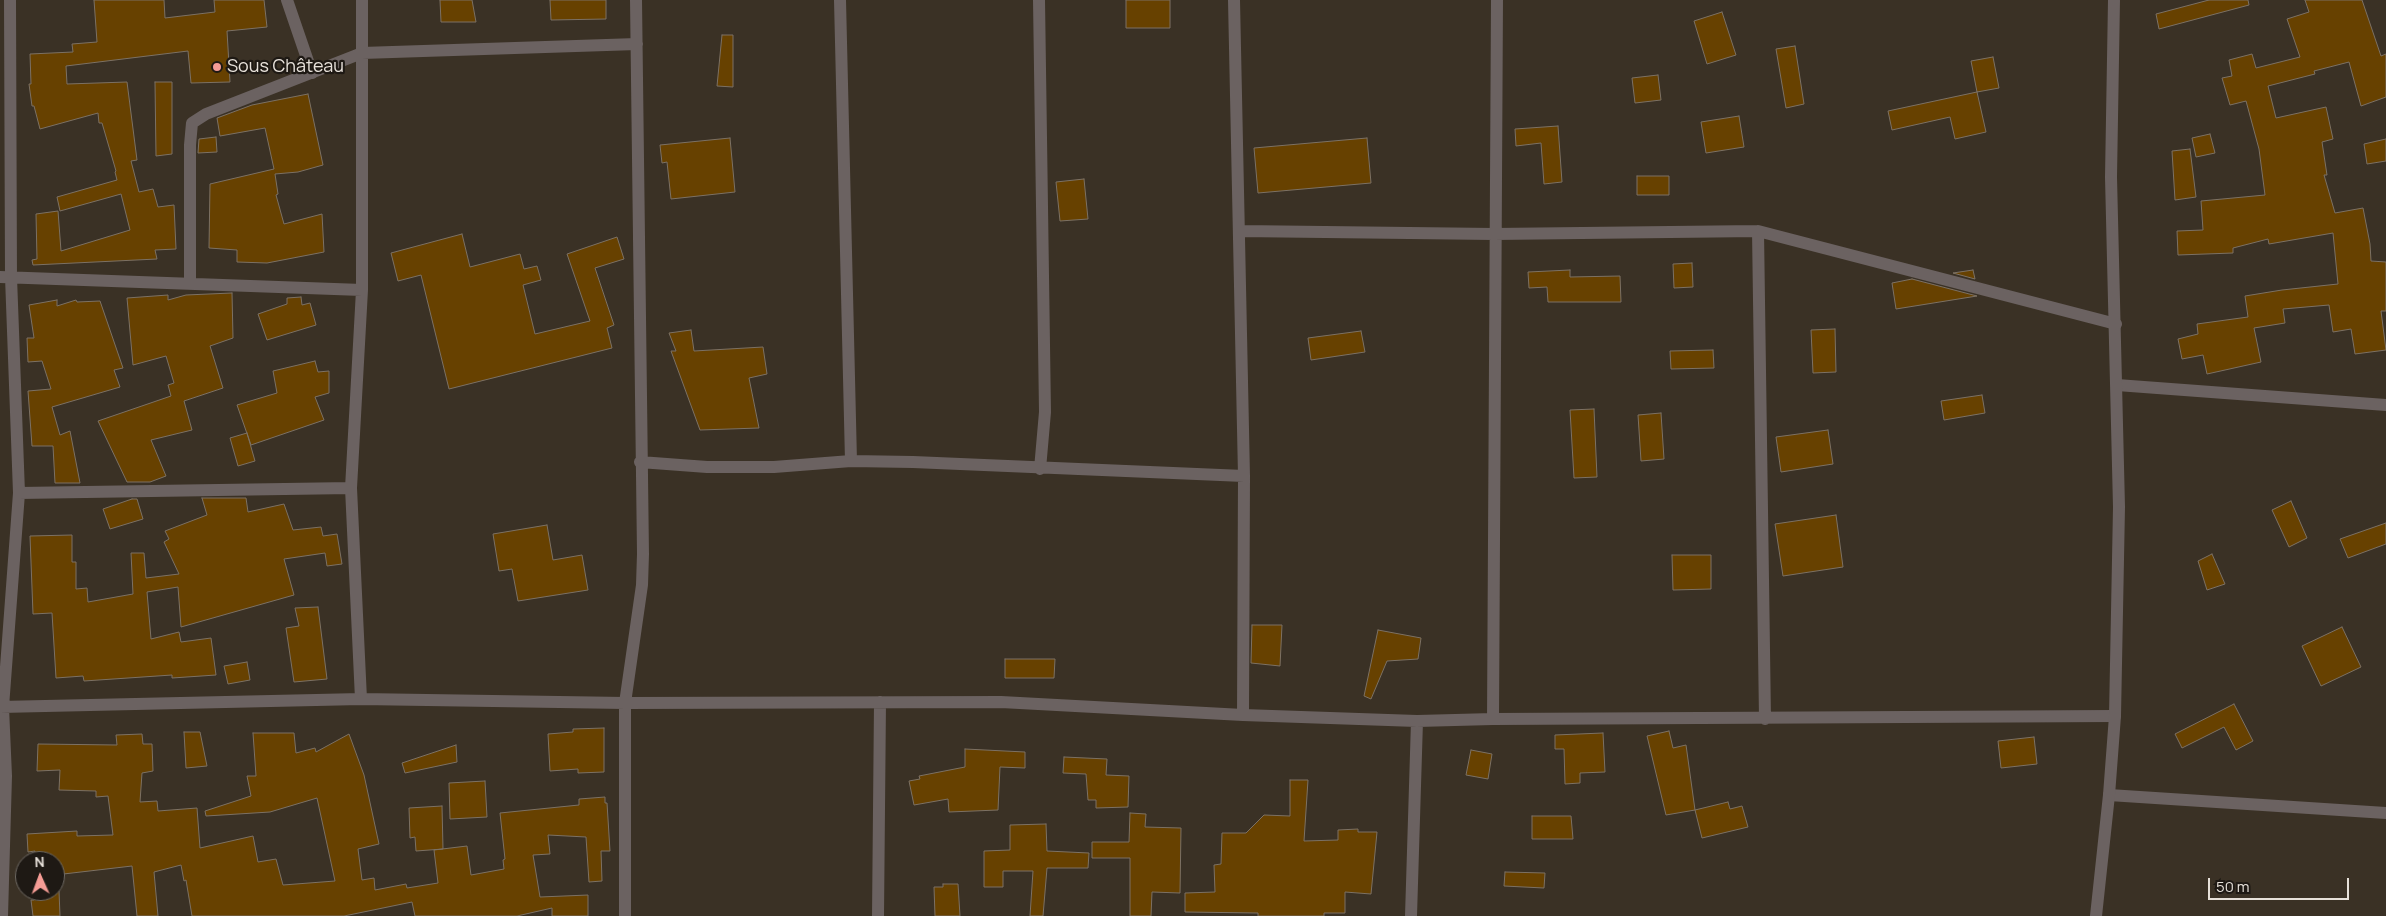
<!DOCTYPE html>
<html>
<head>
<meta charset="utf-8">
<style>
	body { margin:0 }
	#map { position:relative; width:2386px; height:916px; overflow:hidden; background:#3a3125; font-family:Manrope,sans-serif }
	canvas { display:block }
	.north { position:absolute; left:15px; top:851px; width:50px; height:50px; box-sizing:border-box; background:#1e1914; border:1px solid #6e6963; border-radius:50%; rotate:358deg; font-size:14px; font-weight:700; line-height:20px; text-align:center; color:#e7e1da }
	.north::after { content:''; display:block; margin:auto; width:18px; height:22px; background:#f59c95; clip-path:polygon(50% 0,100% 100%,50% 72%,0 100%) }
	.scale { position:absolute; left:2208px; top:878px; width:141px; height:22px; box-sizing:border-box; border:2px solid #e7e1da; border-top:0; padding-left:6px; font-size:15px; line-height:18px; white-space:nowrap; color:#e7e1da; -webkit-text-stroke:4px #1e1914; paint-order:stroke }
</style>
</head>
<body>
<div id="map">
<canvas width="2386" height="916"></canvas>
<div class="north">N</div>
<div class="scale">50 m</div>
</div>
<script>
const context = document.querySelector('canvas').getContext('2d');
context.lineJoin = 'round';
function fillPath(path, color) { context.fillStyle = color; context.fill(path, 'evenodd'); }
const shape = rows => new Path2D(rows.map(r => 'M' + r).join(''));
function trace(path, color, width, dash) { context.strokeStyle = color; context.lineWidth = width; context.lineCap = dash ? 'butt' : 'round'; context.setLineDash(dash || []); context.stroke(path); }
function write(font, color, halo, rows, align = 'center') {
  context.font = font + ' Manrope,sans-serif'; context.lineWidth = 4.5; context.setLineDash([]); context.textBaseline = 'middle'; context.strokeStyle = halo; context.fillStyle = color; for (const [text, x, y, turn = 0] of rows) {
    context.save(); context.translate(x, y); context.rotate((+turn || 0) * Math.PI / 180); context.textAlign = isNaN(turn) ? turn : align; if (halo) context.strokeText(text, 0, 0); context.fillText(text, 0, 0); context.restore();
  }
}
const building = shape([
	[94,0,164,0,165,18,215,12,214,0,264,0,267,27,227,31,230,82,191,83,188,51,66,66,67,84,127,82,137,160,131,161,139,192,153,189,158,207,174,205,176,249,155,250,157,259,33,265,32,260,37,259,36,214,58,211,61,251,130,230,121,194,60,211,57,197,117,180,115,172,116,171,102,123,99,123,98,113,40,129,34,106,32,106,29,84,31,84,30,54,73,52,72,44,97,42,94,0],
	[440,0,472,0,476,22,441,22,440,0],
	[550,0,606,0,606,19,551,20,550,0],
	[1126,0,1170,0,1170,28,1126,28,1126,0],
	[2209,0,2248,0,2249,5,2159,29,2156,14,2209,0],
	[2305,0,2362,0,2381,56,2386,54,2386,97,2361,106,2349,62,2314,71,2315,74,2268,86,2276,118,2326,107,2333,139,2322,142,2327,175,2324,175,2335,213,2363,208,2370,244,2371,261,2386,262,2386,311,2381,311,2386,350,2355,354,2351,329,2333,332,2329,305,2283,309,2285,323,2254,328,2261,362,2207,374,2203,355,2182,359,2178,339,2198,334,2197,324,2248,317,2245,296,2282,290,2338,284,2333,233,2269,244,2268,239,2233,248,2233,253,2178,255,2177,231,2203,230,2201,201,2265,195,2259,149,2246,101,2230,105,2222,78,2232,76,2229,60,2252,54,2256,68,2300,57,2287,19,2309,12,2305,0],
	[1722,12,1736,55,1707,64,1694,21,1722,12],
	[722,35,733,35,733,87,717,86,722,35],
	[1795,46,1804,104,1786,108,1776,49,1795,46],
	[1993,57,1999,88,1977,92,1971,61,1993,57],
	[1658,75,1661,100,1635,103,1632,78,1658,75],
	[155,82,172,82,172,154,156,156,155,82],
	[1977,92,1986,132,1955,139,1950,117,1892,130,1888,111,1977,92],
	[308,94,323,165,298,172,275,174,278,194,276,195,284,224,322,214,324,252,267,263,237,262,237,250,209,248,210,184,274,169,265,128,220,136,217,118,252,105,308,94],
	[1739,116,1744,147,1706,153,1701,122,1739,116],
	[1558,126,1562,182,1544,184,1541,143,1516,146,1515,129,1558,126],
	[2210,134,2215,153,2196,157,2192,138,2210,134],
	[216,137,217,152,198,153,199,139,216,137],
	[730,138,735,192,671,199,667,162,662,163,660,145,730,138],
	[1367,138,1371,183,1258,193,1254,148,1367,138],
	[2386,139,2386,161,2367,164,2364,144,2386,139],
	[2190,149,2196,197,2175,200,2172,151,2190,149],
	[1637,176,1669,176,1669,195,1637,195,1637,176],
	[1084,179,1088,219,1060,221,1056,182,1084,179],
	[462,234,470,267,520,254,524,269,537,266,541,280,523,285,535,334,590,321,567,254,617,237,624,259,595,268,614,325,607,328,612,348,449,389,421,275,398,281,391,253,462,234],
	[1692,263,1693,287,1674,288,1673,264,1692,263],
	[1570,270,1570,277,1620,276,1621,302,1548,302,1547,287,1529,288,1528,272,1570,270],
	[1973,270,1975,279,1953,273,1973,270],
	[1912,279,1977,296,1896,309,1892,283,1912,279],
	[232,293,233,338,210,346,223,388,184,401,192,430,151,440,166,476,150,482,127,482,98,421,171,396,168,385,174,383,166,356,133,365,127,298,168,295,168,300,186,295,232,293],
	[301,297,302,305,310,303,316,325,267,340,258,314,287,304,287,298,301,297],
	[57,300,57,306,76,300,77,302,100,301,123,368,114,370,120,387,52,407,60,435,70,431,80,483,55,483,53,446,32,446,28,391,51,389,42,361,28,362,27,338,34,338,29,305,57,300],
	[1835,329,1836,372,1813,373,1811,330,1835,329],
	[691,330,694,351,763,347,767,374,749,378,759,428,700,430,671,351,676,351,669,333,691,330],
	[1361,331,1365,352,1311,360,1308,338,1361,331],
	[1713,350,1714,368,1671,369,1670,351,1713,350],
	[315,361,318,372,329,371,329,393,315,397,324,420,251,445,237,405,277,393,273,371,315,361],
	[1982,395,1985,413,1944,420,1941,401,1982,395],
	[1594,409,1597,477,1574,478,1570,410,1594,409],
	[1661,413,1664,459,1641,461,1638,415,1661,413],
	[1828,430,1833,464,1781,472,1776,437,1828,430],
	[247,433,255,461,238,466,230,438,247,433],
	[202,498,246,498,248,512,284,504,293,530,321,527,323,536,337,534,342,564,327,566,325,553,284,559,294,595,181,627,178,587,147,592,151,639,179,632,181,642,211,638,216,675,172,678,172,675,84,681,83,676,56,678,52,613,33,614,30,536,72,535,72,562,76,562,76,589,87,588,88,602,133,594,131,553,144,553,146,578,179,574,164,542,169,539,165,531,207,515,202,498],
	[132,499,137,499,143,519,110,529,103,509,132,499],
	[2291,501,2307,538,2289,547,2272,510,2291,501],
	[1836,515,1843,567,1783,576,1775,524,1836,515],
	[2386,523,2386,544,2348,558,2340,539,2386,523],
	[547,525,553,560,582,555,588,590,518,601,512,569,499,571,493,534,547,525],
	[2212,554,2225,584,2207,590,2198,561,2212,554],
	[1672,555,1711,555,1711,589,1673,590,1672,555],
	[318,607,327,679,294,682,286,628,299,626,295,608,318,607],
	[1252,625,1282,625,1280,666,1251,663,1252,625],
	[2342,627,2361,667,2321,686,2302,646,2342,627],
	[1378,630,1421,638,1418,659,1387,661,1371,699,1364,696,1378,630],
	[1005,659,1055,659,1054,678,1005,678,1005,659],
	[247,662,250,680,228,684,224,666,247,662],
	[2234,704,2253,741,2236,750,2224,727,2182,748,2175,734,2234,704],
	[604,728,604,772,578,773,578,769,550,771,548,734,573,732,573,729,604,728],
	[1669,731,1673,748,1686,745,1695,810,1666,815,1647,736,1669,731],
	[184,732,200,732,207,766,186,768,184,732],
	[253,733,294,733,296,753,315,748,316,752,349,734,364,775,379,844,358,849,362,880,374,878,375,890,406,884,407,888,438,883,434,850,467,846,471,875,504,869,503,860,505,859,500,813,579,805,579,799,605,797,605,803,607,803,610,851,601,851,602,881,589,882,586,837,548,835,550,854,533,855,540,897,588,895,588,916,552,916,552,908,517,916,415,916,412,902,344,916,192,916,186,880,184,881,181,865,154,872,158,916,137,916,132,866,55,875,55,861,34,861,35,851,28,852,27,834,77,831,77,836,113,835,108,796,96,797,96,791,59,790,60,770,37,771,38,744,117,745,116,735,142,734,143,744,152,744,153,771,142,773,140,802,157,801,158,811,197,808,200,848,253,836,258,862,276,859,283,885,335,881,317,798,270,812,206,816,205,811,251,796,247,776,256,776,253,733],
	[1603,733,1605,772,1580,773,1580,783,1565,784,1564,749,1555,749,1555,735,1603,733],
	[2034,737,2037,764,2001,768,1998,741,2034,737],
	[456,745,457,762,405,773,402,763,456,745],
	[965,749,1025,752,1025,768,1000,767,998,810,949,812,948,799,914,805,909,781,920,779,919,776,965,767,965,749],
	[1471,750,1492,754,1488,779,1466,775,1471,750],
	[1064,757,1107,759,1106,775,1129,776,1128,807,1096,808,1096,800,1088,800,1086,774,1063,773,1064,757],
	[1290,780,1308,780,1304,841,1338,840,1338,830,1358,829,1358,832,1377,832,1371,894,1345,892,1345,913,1324,913,1324,916,1258,916,1258,913,1185,912,1185,893,1215,892,1214,865,1221,864,1222,833,1246,833,1264,815,1290,816,1290,780],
	[485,781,487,817,450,819,449,783,485,781],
	[1728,802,1730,809,1742,806,1748,827,1702,838,1695,810,1728,802],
	[442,806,443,849,416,851,415,837,410,838,409,808,442,806],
	[1130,813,1146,814,1145,827,1181,828,1180,893,1152,892,1151,916,1130,916,1130,858,1092,858,1092,842,1129,842,1130,813],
	[1532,816,1571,816,1573,839,1532,839,1532,816],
	[1046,824,1047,851,1089,853,1088,868,1047,868,1043,916,1030,916,1033,871,1003,871,1003,887,984,887,984,851,1010,850,1010,825,1046,824],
	[1505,872,1545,873,1544,888,1504,886,1505,872],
	[943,884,958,884,960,916,935,916,934,887,943,887,943,884],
	[34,891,59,891,60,916,33,916,31,900,34,900,34,891]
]);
const minor = shape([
	[287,0,312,73],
	[840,0,851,461],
	[1039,0,1045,412,1040,469],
	[1234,0,1244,476,1243,715],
	[1240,231,1494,234,1758,231,2116,324],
	[1758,231,1765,719],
	[0,277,362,290],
	[190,284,190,145,192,123,206,114,362,53,637,44],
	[2117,385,2386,405],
	[640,462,707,467,774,467,851,461,913,462,1244,476],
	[19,493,351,488],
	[361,699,351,488,362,290,362,0],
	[0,707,361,699,625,703,1001,702,1243,715,1417,721,1493,719,2115,716],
	[1493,719,1497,0],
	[2109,795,2386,813],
	[2,916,6,776,3,707,19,493,11,277,10,0],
	[625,916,625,703,642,585,643,554,636,0],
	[878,916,880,702],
	[1411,916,1417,721]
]);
const tertiary = shape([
	[2096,916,2109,795,2115,716,2119,507,2111,177,2114,0]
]);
const markers = [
	[217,67,5,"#f59c95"]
];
const poiNames = [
	["Sous Château",227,67]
];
fillPath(building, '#674100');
trace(building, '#7c7164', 1);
trace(minor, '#6b6261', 12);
trace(tertiary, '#6b6261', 12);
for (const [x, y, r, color] of markers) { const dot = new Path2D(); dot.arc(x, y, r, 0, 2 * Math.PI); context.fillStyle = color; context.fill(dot); trace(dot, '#1e1914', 2); }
write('18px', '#e7e1da', '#1e1914', poiNames, 'left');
</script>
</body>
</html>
